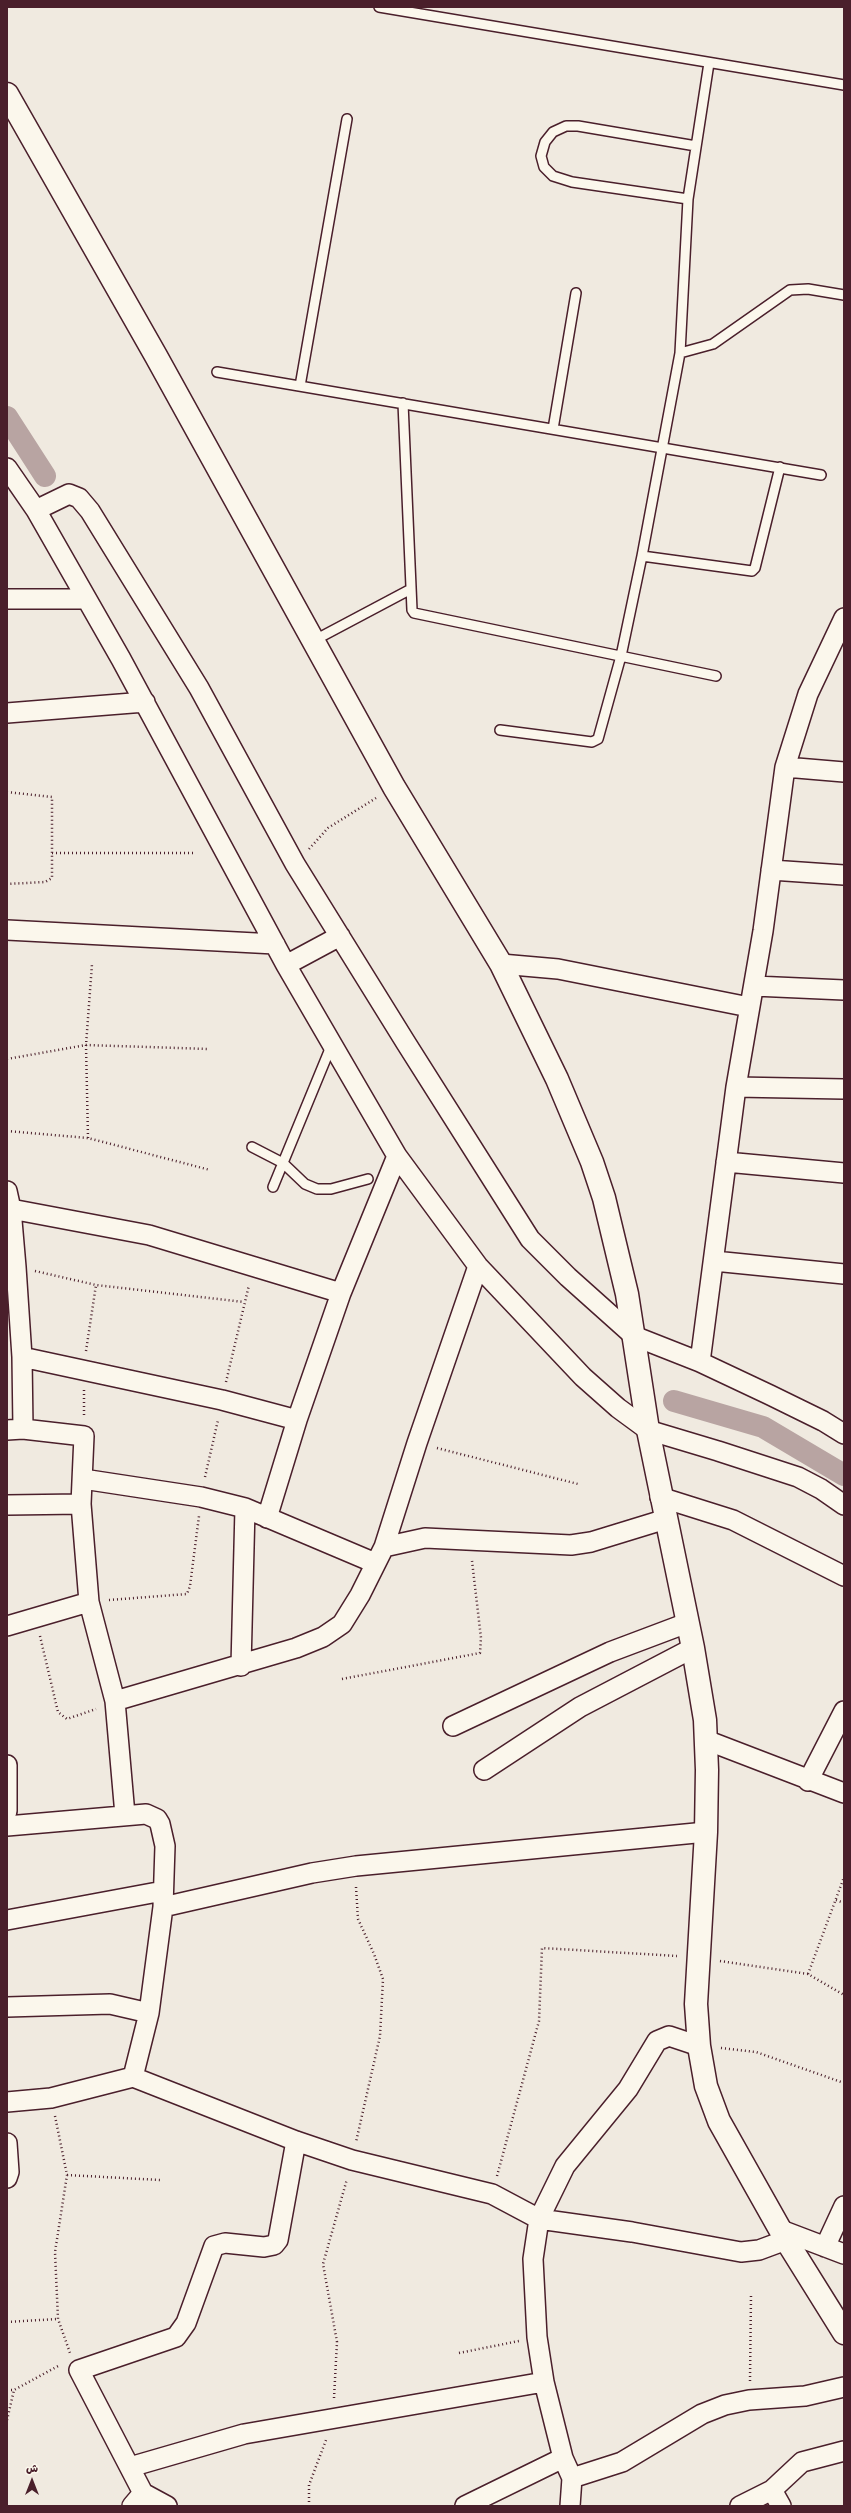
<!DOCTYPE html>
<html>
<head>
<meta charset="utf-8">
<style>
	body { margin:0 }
	#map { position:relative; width:851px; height:2513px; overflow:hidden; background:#f0eae0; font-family:"Comic Neue","Playpen Sans Arabic",sans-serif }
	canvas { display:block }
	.frame { position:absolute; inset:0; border:8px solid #4a1f2b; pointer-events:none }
	.north { position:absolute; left:12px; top:2461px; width:40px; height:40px; -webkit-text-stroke:3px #fbf7ec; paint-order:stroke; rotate:0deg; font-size:11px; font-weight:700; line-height:16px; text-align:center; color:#4a1f2b }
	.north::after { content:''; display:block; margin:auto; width:14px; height:18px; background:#4a1f2b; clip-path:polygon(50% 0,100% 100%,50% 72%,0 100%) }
</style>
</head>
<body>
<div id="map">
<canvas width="851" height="2513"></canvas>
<div class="frame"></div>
<div class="north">ش</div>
</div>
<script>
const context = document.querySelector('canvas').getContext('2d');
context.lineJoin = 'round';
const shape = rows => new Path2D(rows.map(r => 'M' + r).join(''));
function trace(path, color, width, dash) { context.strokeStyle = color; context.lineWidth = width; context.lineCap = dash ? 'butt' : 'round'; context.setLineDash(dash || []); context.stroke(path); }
const canal = shape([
	[7,417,45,476],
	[674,1401,763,1427,844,1475]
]);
const path = shape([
	[7,792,52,797,52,878,45,882,7,884],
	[309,849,328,828,376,798],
	[52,853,195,853],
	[7,1059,86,1045,209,1049],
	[7,1131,88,1138,210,1170],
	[88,1138,86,1045,92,964],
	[35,1271,96,1285,244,1302],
	[86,1351,96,1285],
	[226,1382,249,1285],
	[84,1390,84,1417],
	[437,1448,578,1484],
	[205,1477,218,1420],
	[109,1600,187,1594,190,1586,199,1516],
	[40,1636,58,1712,67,1719,96,1709],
	[342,1679,480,1653,481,1638,472,1561],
	[356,1887,358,1919,374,1954,383,1979,380,2036,356,2142],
	[836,1900,844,1903],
	[720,1961,808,1974,844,1995],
	[808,1974,844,1877],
	[721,2048,756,2052,844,2083],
	[55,2116,67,2175,55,2252,58,2319,70,2353],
	[67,2175,160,2180],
	[497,2176,539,2021,542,1948,677,1956],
	[7,2322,58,2319],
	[459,2353,519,2341],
	[750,2381,751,2294],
	[7,2390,14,2390,60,2365],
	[334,2398,337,2342,323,2264,347,2179],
	[7,2420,14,2390],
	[309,2506,309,2485,326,2440]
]);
const lane = shape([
	[379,7,844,85],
	[688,199,572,182,553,176,544,167,541,156,545,142,553,132,566,126,578,126,696,146],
	[680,353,713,344,790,290,808,289,844,295],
	[217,372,821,475],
	[300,386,347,119],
	[403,403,412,610,414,613,716,676],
	[553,429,576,293],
	[642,556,752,571,755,568,780,467],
	[313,641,411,589],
	[500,730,592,742,598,739,621,656,642,556,680,353,688,199,709,63],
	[252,1147,283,1163,305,1184,317,1189,331,1189,368,1179],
	[273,1187,332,1044]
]);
const street = shape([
	[7,468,36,510,69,494,79,498,90,511,199,688,295,864,406,1043,530,1239,568,1277,634,1336,700,1362,770,1395,823,1421,844,1434],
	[36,510,121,659,286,965,397,1156,478,1266,583,1377,618,1408,648,1430,718,1451,798,1477,821,1489,844,1505],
	[7,599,86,599],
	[7,713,145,702],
	[785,767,808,694,844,618],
	[771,870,844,875],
	[7,930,275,944],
	[501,964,558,969,749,1007],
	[286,965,340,936],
	[754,986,844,990],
	[736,1087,844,1089],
	[726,1162,844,1173],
	[7,1191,11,1209,16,1267,22,1357,23,1429,7,1430],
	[11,1209,149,1235,341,1293],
	[714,1261,844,1274],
	[22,1357,222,1400,297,1420],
	[700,1362,736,1087,763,931,785,767,844,772],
	[23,1429,84,1436,81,1504,89,1602,115,1701,125,1815],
	[83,1479,201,1497,245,1508,375,1563],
	[660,1497,733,1520,844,1576],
	[7,1505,81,1504],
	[267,1518,297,1420,341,1293,397,1156],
	[384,1547,425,1538,571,1545,591,1542,666,1519],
	[7,1626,89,1602],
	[241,1666,245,1508],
	[115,1701,296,1648,323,1637,342,1624,360,1595,384,1547,417,1443,478,1266],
	[453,1726,610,1652,687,1623],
	[706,1740,844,1793],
	[7,1765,7,1811],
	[484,1770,580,1707,693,1648],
	[808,1781,844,1711],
	[7,1826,146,1814,157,1819,160,1824,165,1846,163,1907,149,2013,133,2077],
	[163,1907,312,1873,356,1866,706,1832],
	[7,1920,163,1891],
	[7,2007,110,2004,149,2013],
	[7,2102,51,2098,133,2077,296,2141,352,2160,492,2194,539,2219,632,2232,741,2252,759,2250,786,2240],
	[7,2143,9,2172,7,2178],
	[781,2230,844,2254],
	[825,2247,844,2206],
	[130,2467,244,2434,544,2382],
	[572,2478,622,2462,702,2414,725,2405,749,2400,805,2396,844,2387],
	[772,2490,781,2506],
	[132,2506,143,2493],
	[167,2506,143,2493,79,2370,176,2337,186,2323,214,2246,225,2243,264,2247,274,2245,278,2240,296,2141],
	[465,2506,563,2458],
	[570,2506,572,2478,563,2458,544,2382,537,2337,533,2259,539,2219,565,2166,628,2089,657,2041,669,2036,699,2046],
	[740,2506,772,2490,802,2462,844,2451]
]);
const secondary = shape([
	[7,94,156,356,394,787,501,964,557,1079,592,1162,604,1198,627,1294,648,1430,693,1648,705,1720,707,1770,706,1832,696,2004,699,2046,706,2086,719,2121,786,2240,844,2333]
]);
trace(canal, '#b8a4a2', 22);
trace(lane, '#4a1f2b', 12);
trace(street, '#4a1f2b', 22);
trace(secondary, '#4a1f2b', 25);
trace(path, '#4a1f2b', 2.5, [1, 3]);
trace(lane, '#fbf7ec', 9);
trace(street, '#fbf7ec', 19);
trace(secondary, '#fbf7ec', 22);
</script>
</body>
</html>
